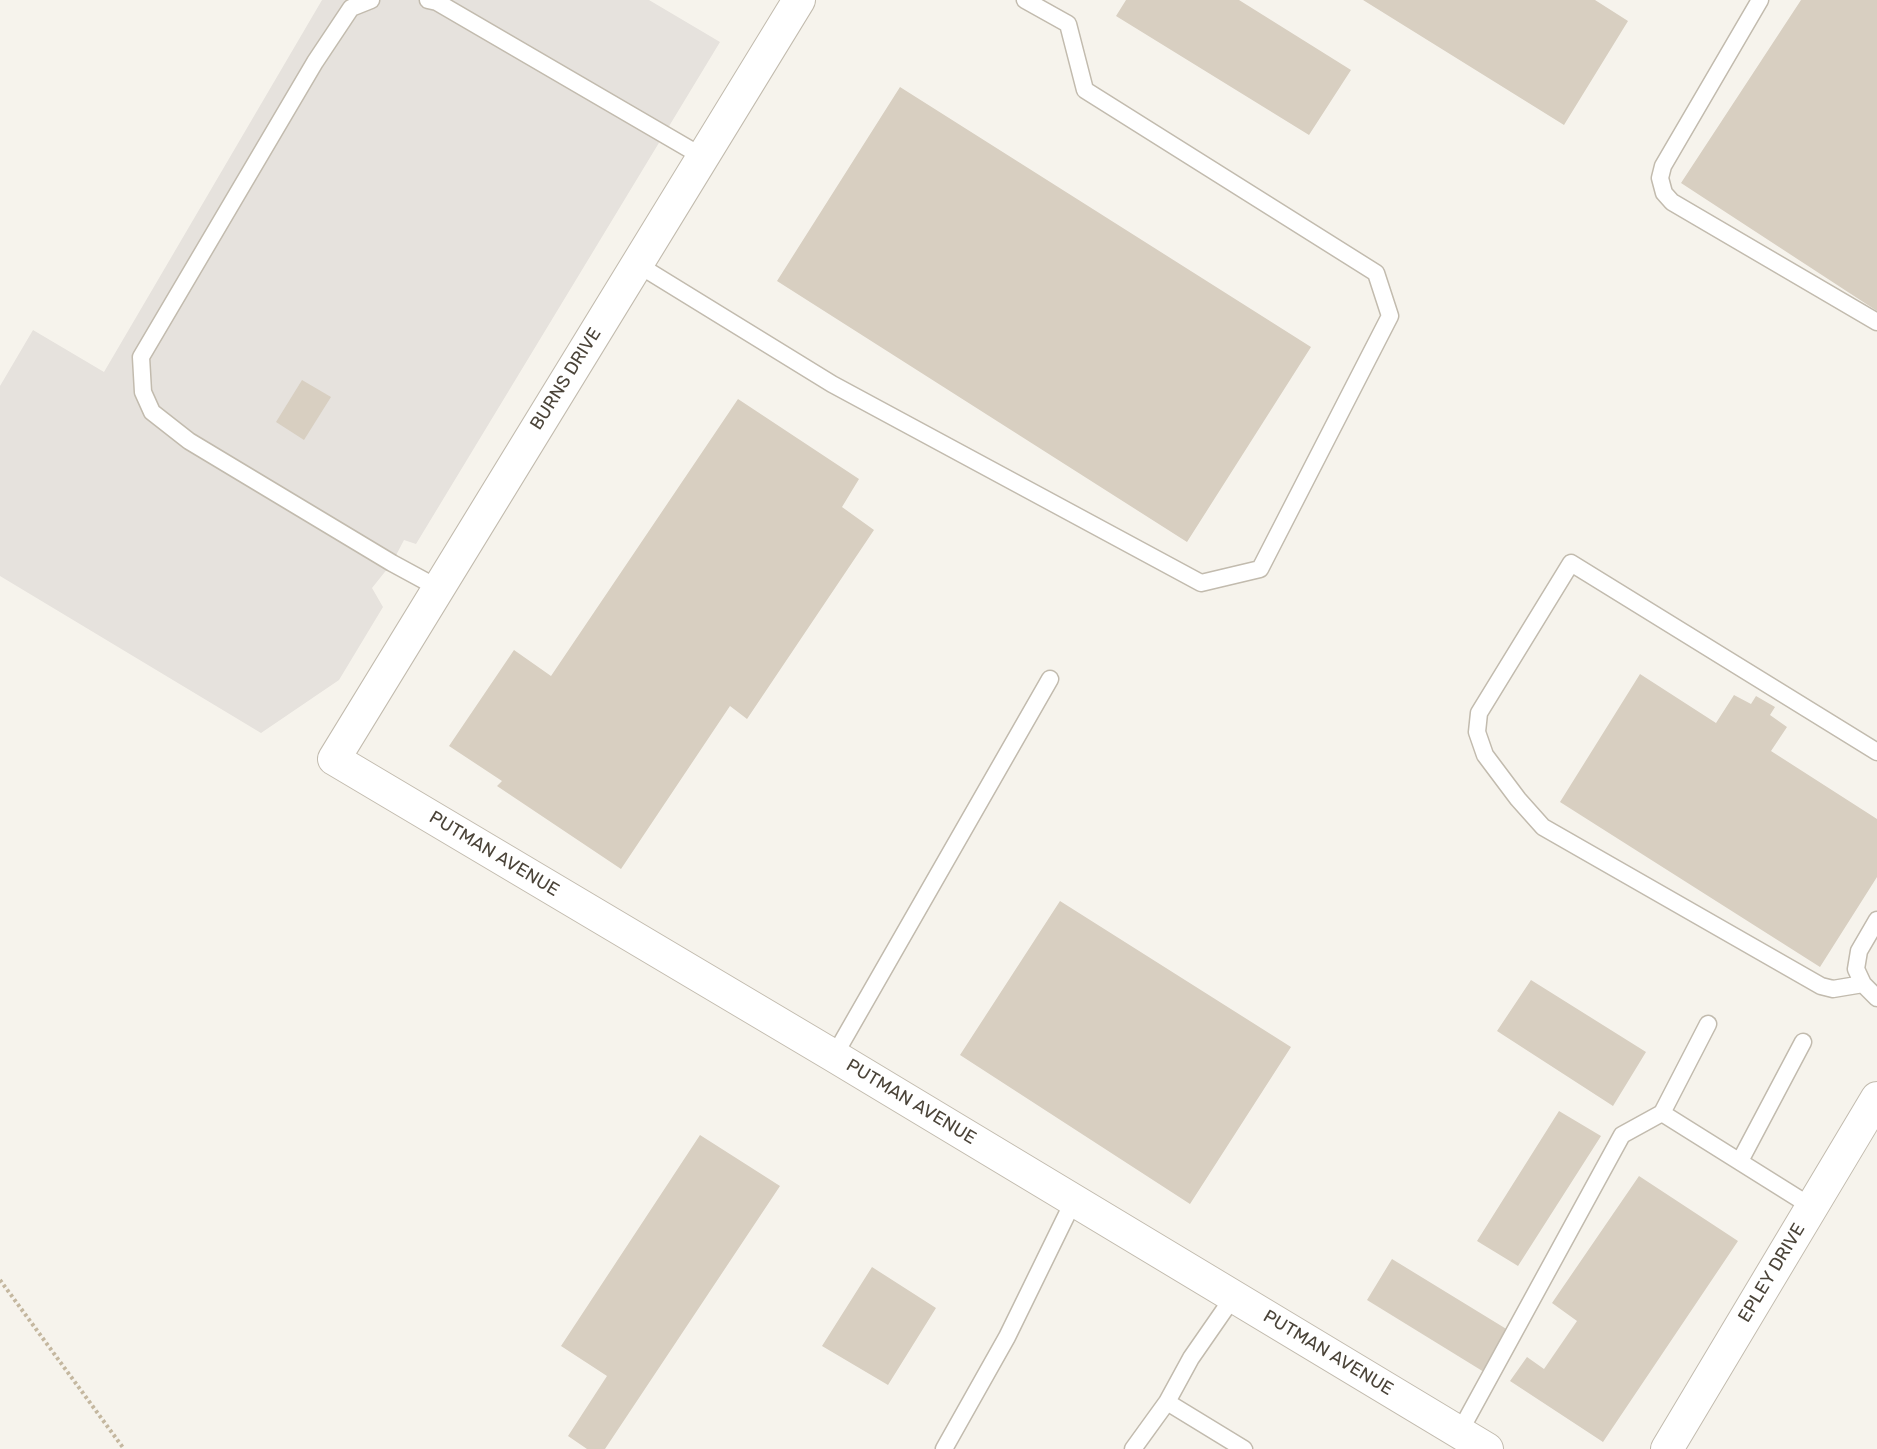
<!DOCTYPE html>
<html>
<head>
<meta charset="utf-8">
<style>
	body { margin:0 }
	canvas { display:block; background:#f6f3ec }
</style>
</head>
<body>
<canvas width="1877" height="1449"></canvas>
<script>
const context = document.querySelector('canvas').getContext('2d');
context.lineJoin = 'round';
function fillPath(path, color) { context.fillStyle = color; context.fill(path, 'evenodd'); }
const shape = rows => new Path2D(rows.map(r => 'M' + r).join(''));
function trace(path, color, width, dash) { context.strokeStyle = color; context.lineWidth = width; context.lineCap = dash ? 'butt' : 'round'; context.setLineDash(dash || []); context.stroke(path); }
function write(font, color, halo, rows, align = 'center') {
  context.font = font + ' Rubik,sans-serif'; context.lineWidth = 4.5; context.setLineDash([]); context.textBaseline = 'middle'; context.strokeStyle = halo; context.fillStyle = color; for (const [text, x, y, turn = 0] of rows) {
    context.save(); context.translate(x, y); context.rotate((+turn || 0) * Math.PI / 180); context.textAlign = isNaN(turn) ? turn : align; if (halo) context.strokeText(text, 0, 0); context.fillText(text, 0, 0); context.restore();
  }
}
const industrial = shape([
	[322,0,649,0,720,42,416,544,404,540,392,563,372,588,383,607,339,680,261,733,0,576,0,386,33,330,104,372]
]);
const building = shape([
	[1126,0,1239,0,1351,70,1309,135,1116,16],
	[1363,0,1595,0,1628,21,1564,125],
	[1801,0,1877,0,1877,311,1681,183],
	[900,87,1311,347,1187,542,777,281],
	[302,380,331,397,304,440,276,422],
	[738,399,859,479,842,507,874,530,747,719,730,706,621,869,497,786,502,781,449,746,514,650,551,676],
	[1640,674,1716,723,1734,695,1751,704,1756,696,1775,707,1770,715,1787,727,1771,751,1877,819,1877,877,1820,967,1560,802],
	[1060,901,1291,1047,1190,1204,960,1055],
	[1531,980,1646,1052,1613,1106,1497,1031],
	[1559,1111,1601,1136,1518,1266,1477,1241],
	[700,1135,780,1186,605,1449,587,1449,568,1436,607,1376,561,1346],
	[1639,1176,1738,1241,1603,1442,1510,1381,1527,1357,1544,1369,1577,1321,1552,1303],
	[1392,1259,1508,1330,1484,1372,1367,1300],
	[872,1267,936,1308,888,1385,822,1346]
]);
const path = shape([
	[0,1280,124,1449]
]);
const service = shape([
	[371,0,351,8,315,62,141,357,143,392,152,412,189,441,392,563,438,588],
	[428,0,437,2,703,157],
	[1760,0,1663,166,1660,178,1664,193,1672,202,1877,322],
	[637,264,832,384,1201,583,1260,569,1390,316,1376,273,1085,90,1068,24,1025,0],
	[1877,920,1859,951,1856,969,1863,984,1877,998],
	[1863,984,1833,989,1821,986,1543,827,1518,799,1485,755,1477,732,1479,713,1571,563,1877,752],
	[1708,1024,1662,1113,1812,1207],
	[834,1056,1050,679],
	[1740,1161,1803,1042],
	[1234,1296,1191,1358,1167,1402,1244,1449],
	[1459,1433,1622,1135,1662,1113],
	[944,1449,1007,1337,1074,1200],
	[1133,1449,1167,1402]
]);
const minor = shape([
	[799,0,334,759,834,1056,1487,1449],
	[1667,1449,1877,1098]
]);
const streetNames = [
	["BURNS DRIVE",566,379,-58],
	["PUTMAN AVENUE",494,854,31],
	["PUTMAN AVENUE",911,1102,31],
	["EPLEY DRIVE",1772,1273,-59],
	["PUTMAN AVENUE",1328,1353,31]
];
fillPath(industrial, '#e6e2dd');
fillPath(building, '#d8cfc1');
trace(service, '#c2bbae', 19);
trace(minor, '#c2bbae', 34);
trace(path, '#c4b79f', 4, [3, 3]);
trace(service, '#fff', 16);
trace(minor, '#fff', 32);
write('18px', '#4b4439', '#fff', streetNames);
</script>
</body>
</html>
